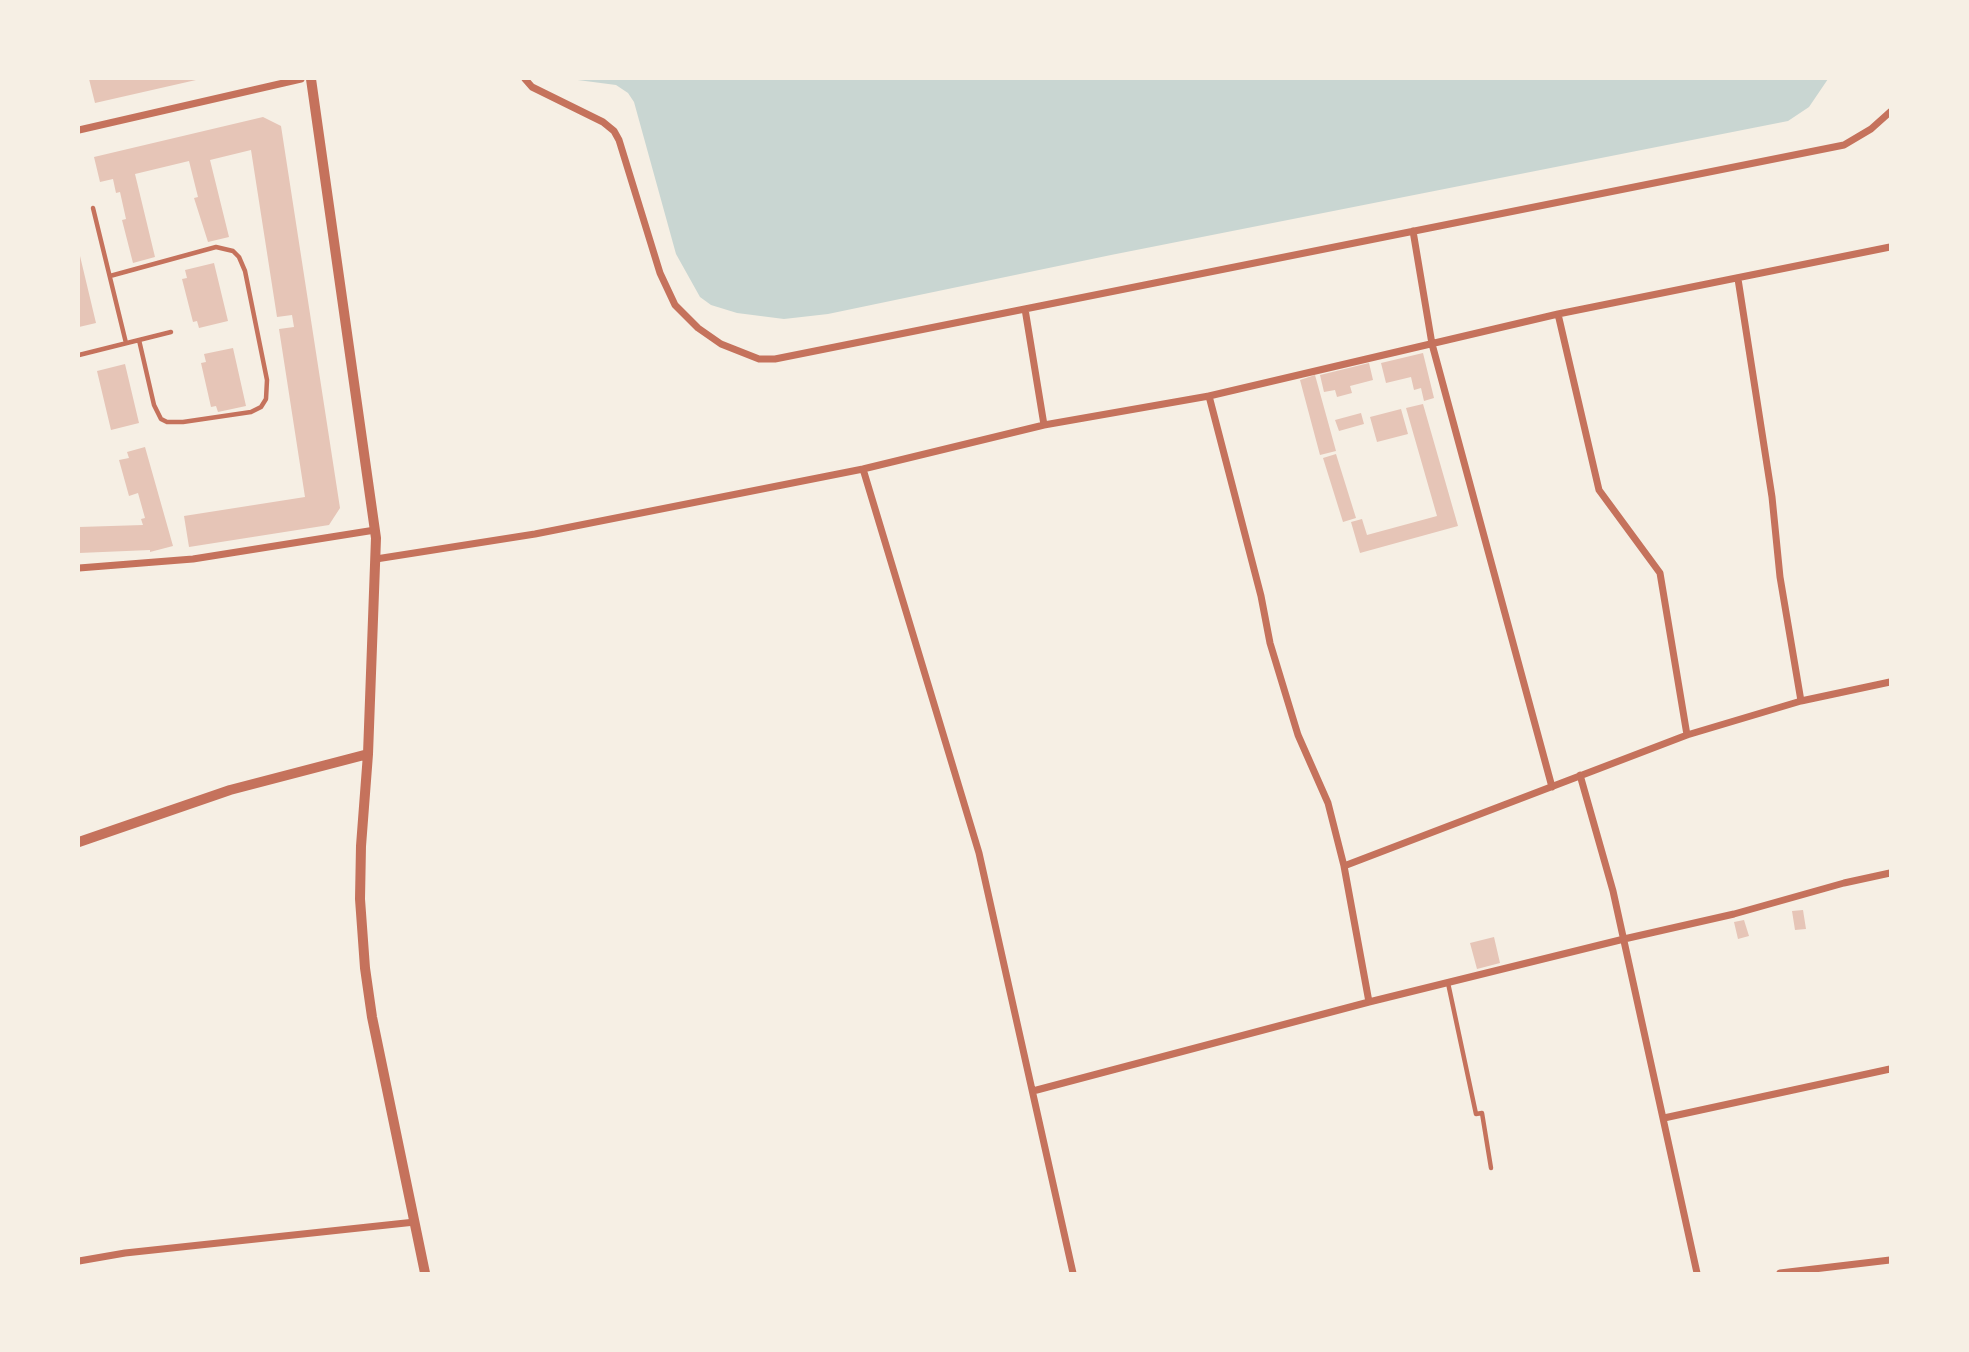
<!DOCTYPE html>
<html>
<head>
<meta charset="utf-8">
<style>
	body { margin:0 }
	#map { position:relative; width:1969px; height:1352px; overflow:hidden; background:#f6efe4; font-family:"Zilla Slab",serif }
	canvas { display:block }
	.frame { position:absolute; inset:0; border:80px solid #f6efe4; pointer-events:none }
</style>
</head>
<body>
<div id="map">
<canvas width="1969" height="1352"></canvas>
<div class="frame"></div>
</div>
<script>
const context = document.querySelector('canvas').getContext('2d');
context.lineJoin = 'round';
function fillPath(path, color) { context.fillStyle = color; context.fill(path, 'evenodd'); }
const shape = rows => new Path2D(rows.map(r => 'M' + r).join(''));
function trace(path, color, width, dash) { context.strokeStyle = color; context.lineWidth = width; context.lineCap = dash ? 'butt' : 'round'; context.setLineDash(dash || []); context.stroke(path); }
const water = shape([
	[570,79,1828,79,1809,107,1788,121,1111,255,828,314,784,319,737,313,711,305,700,297,676,254,634,102,628,93,616,85]
]);
const building = shape([
	[89,79,196,79,196,80,95,103],
	[263,117,281,126,340,508,329,525,189,547,184,516,305,497,279,329,294,327,292,315,277,317,251,150,210,160,229,237,208,242,194,198,198,197,189,161,135,174,155,257,133,263,122,220,126,219,120,192,116,193,113,179,100,182,94,157],
	[80,256,96,323,79,327,79,257],
	[214,263,228,321,199,328,197,321,193,322,182,279,187,278,185,270],
	[233,348,246,406,218,412,216,406,211,407,201,363,206,362,204,354],
	[1423,353,1434,398,1424,401,1421,388,1414,390,1411,377,1386,383,1381,363],
	[1369,363,1373,380,1350,386,1352,393,1337,397,1335,390,1324,392,1320,375],
	[125,364,139,423,111,430,97,371],
	[1315,375,1336,451,1320,455,1300,380],
	[1423,404,1458,526,1360,553,1351,522,1362,519,1367,535,1437,516,1406,408],
	[1401,409,1408,434,1377,442,1370,417],
	[1361,413,1364,424,1339,431,1335,420],
	[145,447,173,546,150,552,150,550,79,553,79,527,143,525,141,519,145,518,138,493,129,496,119,460,129,458,127,452],
	[1336,454,1356,518,1343,522,1323,458],
	[1803,910,1806,929,1795,930,1792,911],
	[1744,920,1749,936,1738,939,1734,922],
	[1494,937,1500,963,1477,969,1470,943]
]);
const service = shape([
	[93,208,126,343],
	[110,276,216,247,233,251,239,257,245,271,267,380,266,399,261,407,251,412,183,422,167,422,161,419,154,405,139,340],
	[79,355,171,332],
	[1448,983,1476,1114,1482,1113,1491,1168]
]);
const minor = shape([
	[525,79,532,87,603,122,614,131,619,140,660,273,675,305,698,328,721,344,759,359,775,359,1844,145,1871,129,1890,112],
	[79,130,301,79],
	[1413,231,1432,344,1552,787],
	[1738,279,1772,497,1780,577,1801,701],
	[1025,309,1044,425],
	[1558,314,1599,490,1660,573,1687,735],
	[1209,396,1261,596,1270,643,1298,735,1328,803,1344,866,1369,1002],
	[863,469,979,853,1073,1273],
	[376,559,535,534,863,469,1044,425,1209,396,1558,314,1890,247],
	[79,568,193,559,375,530],
	[1580,775,1613,891,1697,1273],
	[1344,866,1687,735,1801,701,1890,682],
	[1033,1091,1369,1002,1624,939,1734,914,1844,883,1890,873],
	[1664,1118,1890,1069],
	[79,1261,125,1253,415,1222],
	[1780,1273,1890,1260]
]);
const tertiary = shape([
	[311,79,376,538,368,754,361,846,360,899,365,968,372,1017,425,1273],
	[79,842,230,790,368,754]
]);
fillPath(water, '#c9d6d2');
fillPath(building, '#e6c5b7');
trace(service, '#c5725c', 4.5);
trace(minor, '#c5725c', 7);
trace(tertiary, '#c5725c', 10);
</script>
</body>
</html>
